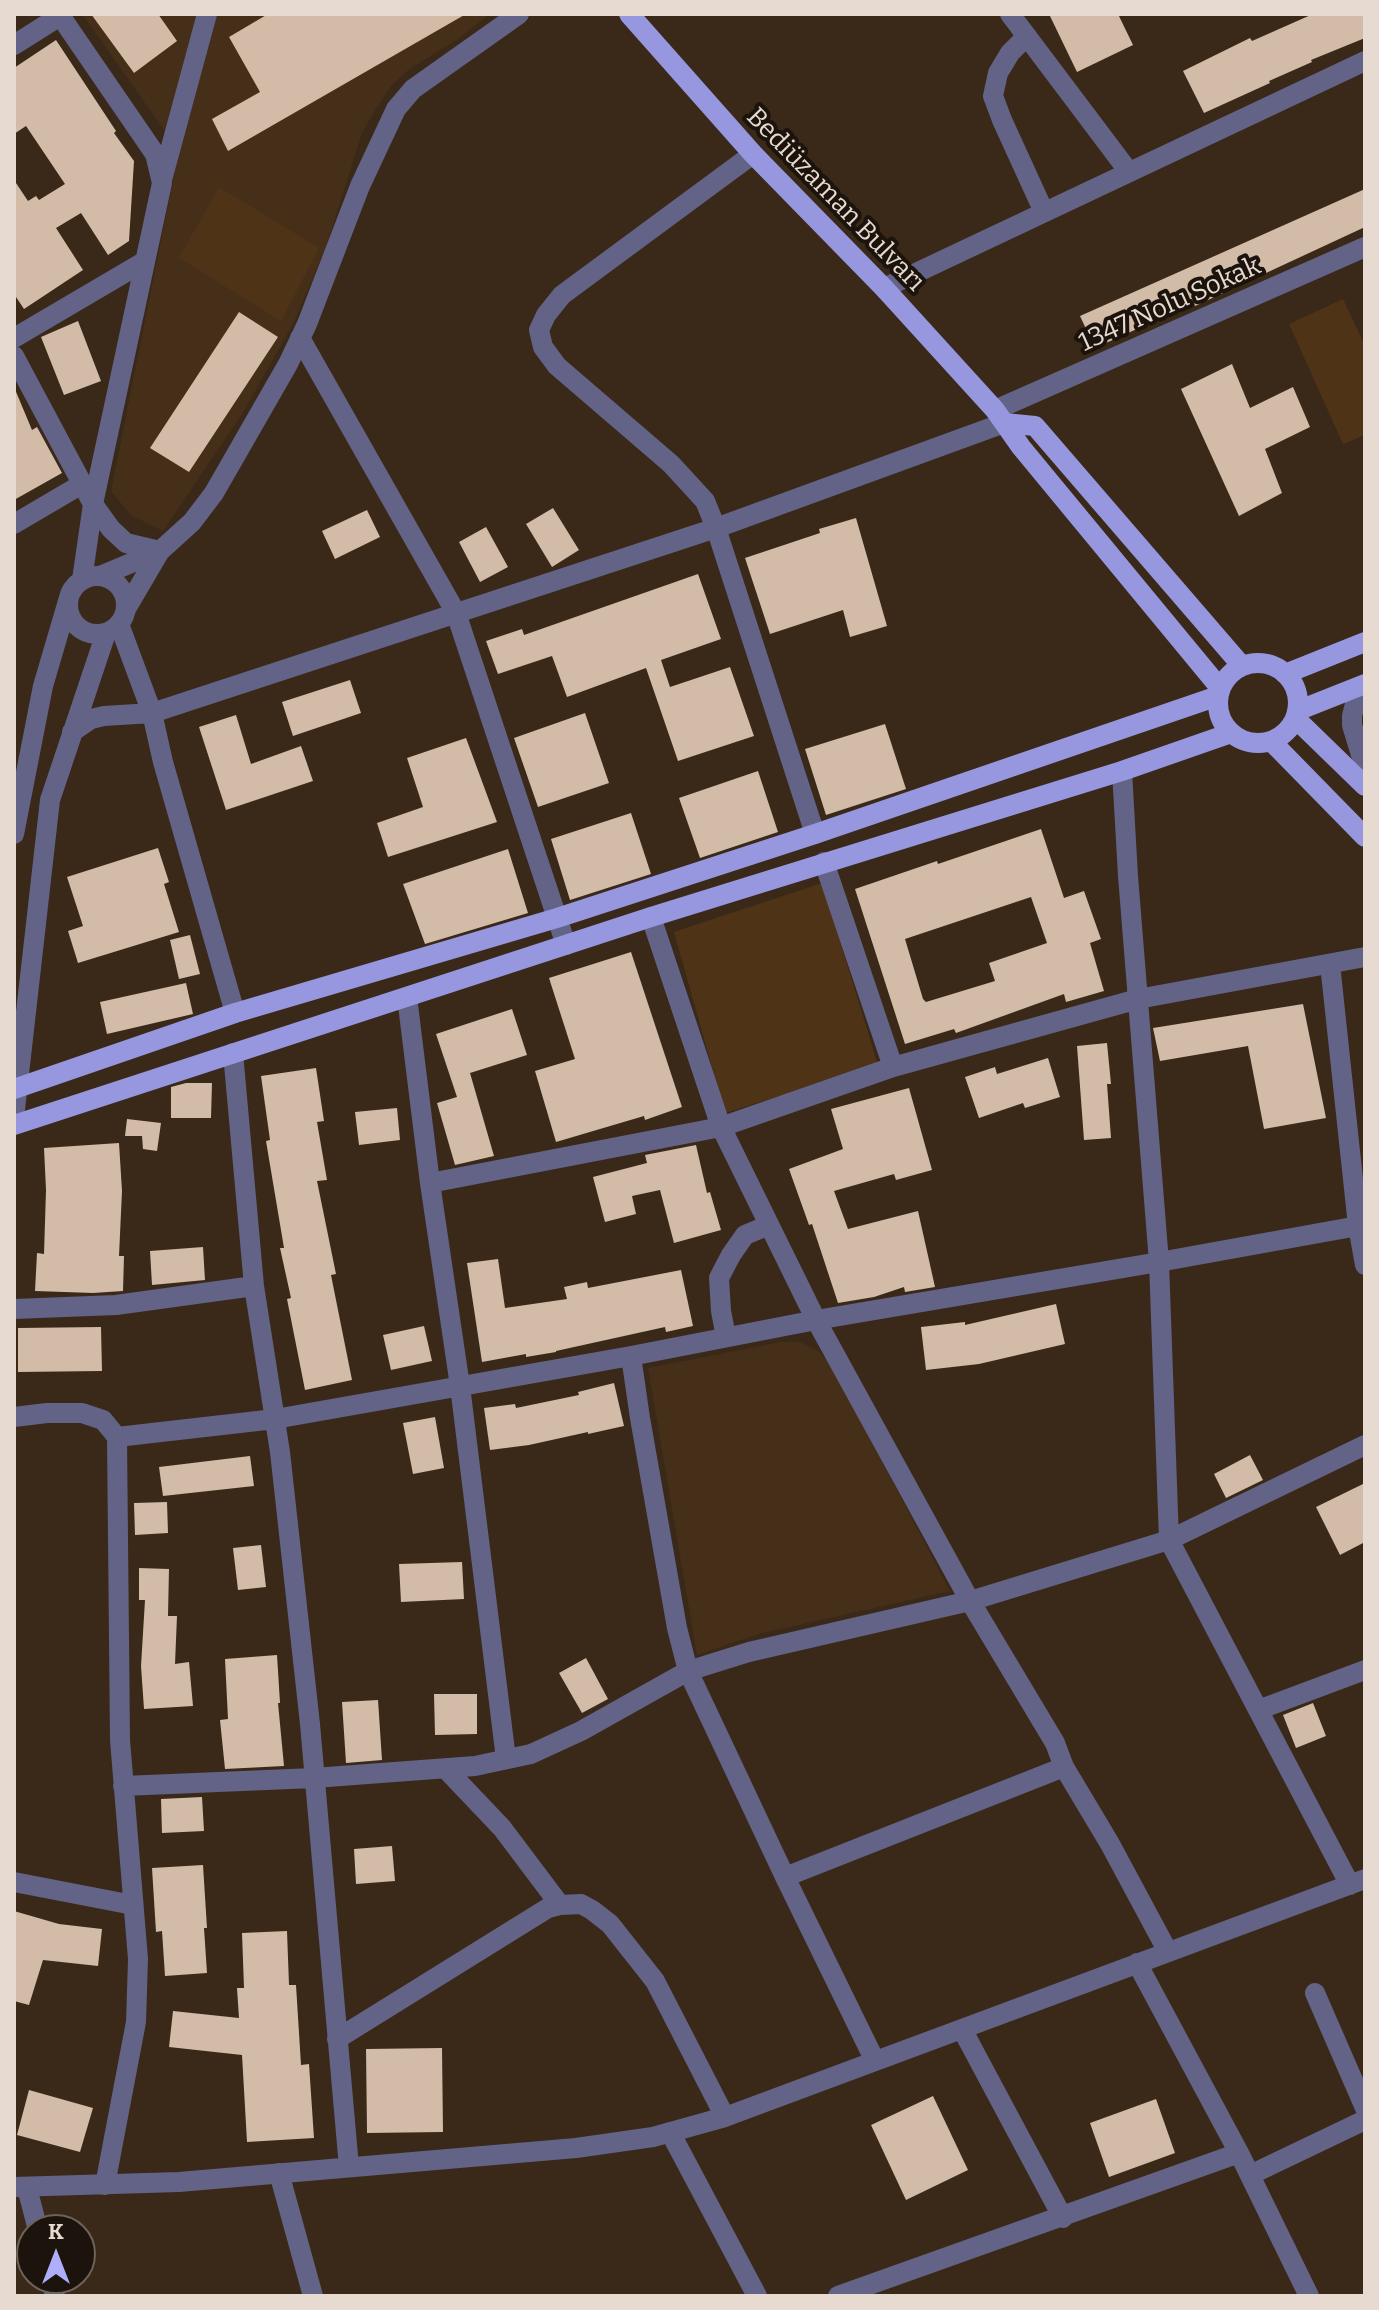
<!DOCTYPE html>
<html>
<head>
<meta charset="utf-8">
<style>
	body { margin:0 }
	#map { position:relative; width:1379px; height:2310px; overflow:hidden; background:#3a2918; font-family:Bitter,serif }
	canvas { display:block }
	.frame { position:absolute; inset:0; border:16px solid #e7dbd1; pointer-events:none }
	.north { position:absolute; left:16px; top:2214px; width:80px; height:80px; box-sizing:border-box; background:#1b130c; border:2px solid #6d635b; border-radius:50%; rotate:0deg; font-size:22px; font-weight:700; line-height:32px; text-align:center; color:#e7dbd1 }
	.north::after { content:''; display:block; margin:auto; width:28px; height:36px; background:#aeaefa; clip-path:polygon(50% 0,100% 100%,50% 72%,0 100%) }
</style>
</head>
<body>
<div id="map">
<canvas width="1379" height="2310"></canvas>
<div class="frame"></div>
<div class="north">K</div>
</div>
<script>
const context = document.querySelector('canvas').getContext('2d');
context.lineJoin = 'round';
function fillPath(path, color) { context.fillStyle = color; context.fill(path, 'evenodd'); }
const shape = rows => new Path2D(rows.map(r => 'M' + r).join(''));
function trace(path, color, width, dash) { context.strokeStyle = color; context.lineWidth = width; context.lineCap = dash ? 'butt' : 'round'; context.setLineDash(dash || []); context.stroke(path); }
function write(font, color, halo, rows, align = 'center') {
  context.font = font + ' Bitter,serif'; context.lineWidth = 8; context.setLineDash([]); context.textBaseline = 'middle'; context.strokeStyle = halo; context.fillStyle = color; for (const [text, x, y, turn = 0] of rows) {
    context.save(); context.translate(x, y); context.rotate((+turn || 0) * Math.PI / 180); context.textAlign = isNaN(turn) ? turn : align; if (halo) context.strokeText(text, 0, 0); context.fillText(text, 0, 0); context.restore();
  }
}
const built = shape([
	[82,14,490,14,458,39,408,70,391,86,379,104,362,133,326,247,293,324,242,414,163,531,131,515,111,491,179,151],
	[781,1342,800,1342,818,1351,831,1365,950,1591,758,1634,697,1655,648,1368]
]);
const green = shape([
	[219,187,319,248,281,321,179,258],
	[1343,299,1365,346,1365,435,1343,444,1289,324],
	[822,883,878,1065,725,1113,674,932]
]);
const building = shape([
	[91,14,158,14,177,41,134,73],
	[268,14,466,14,228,151,212,119,260,92,229,37],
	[1049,14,1118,14,1133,45,1077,72],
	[1313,14,1365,14,1365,38,1311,60,1312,62,1269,81,1270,83,1204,113,1183,71,1250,38,1252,41],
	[56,40,116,131,114,133,134,161,129,241,108,255,81,213,56,228,83,270,24,309,14,294,14,180,28,201,36,196,39,200,65,184,26,126,14,134,14,68],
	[1365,189,1365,227,1195,306,1194,303,1095,348,1080,316],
	[239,312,278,337,189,472,150,448],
	[78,321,101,381,64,395,41,337],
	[1232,364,1250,408,1293,387,1310,427,1265,449,1282,493,1239,516,1181,389],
	[14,387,32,430,37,427,62,473,14,500],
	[553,508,579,550,552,567,526,524],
	[367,510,380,537,335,559,322,531],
	[856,518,887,626,850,637,843,610,770,634,745,558,820,533,819,529],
	[486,527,508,567,480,582,459,542],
	[698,574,721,639,661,660,670,687,730,667,754,736,678,761,646,668,567,697,552,656,498,674,486,641,522,629,524,635],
	[350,680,361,713,293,736,282,702],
	[585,713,609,783,538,807,514,738],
	[236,715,251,764,301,746,313,781,226,810,199,727],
	[885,724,906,789,826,815,805,749],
	[466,738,497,822,388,857,377,823,423,807,407,758],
	[758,771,778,832,700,858,679,798],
	[631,813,651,874,570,900,551,839],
	[1041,829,1064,898,1084,891,1101,939,1090,943,1104,991,1066,1002,1064,994,956,1033,954,1029,905,1044,855,889,937,861,938,864],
	[1031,897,1047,943,989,963,995,981,926,1002,923,999,905,939],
	[158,848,169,882,164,884,179,932,78,963,68,931,83,926,67,877],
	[508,849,528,913,425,944,403,884],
	[190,935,200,974,179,979,170,940],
	[631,952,682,1107,645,1120,644,1116,556,1142,535,1071,575,1059,549,978],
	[186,983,193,1014,107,1034,100,1002],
	[1303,1004,1326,1118,1264,1129,1248,1046,1160,1061,1153,1028],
	[512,1009,527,1055,470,1073,494,1156,455,1165,437,1103,457,1097,436,1034],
	[1107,1043,1111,1084,1107,1084,1111,1138,1084,1140,1077,1046],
	[1048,1058,1060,1097,1025,1108,1023,1103,979,1118,965,1077,995,1067,997,1074],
	[316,1068,324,1121,317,1122,327,1180,317,1181,336,1274,331,1275,352,1380,305,1390,287,1299,291,1298,280,1248,284,1248,266,1141,270,1140,261,1076],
	[186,1083,212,1083,211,1118,171,1118,171,1087],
	[909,1088,932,1170,896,1180,894,1174,834,1191,848,1229,918,1211,935,1287,905,1292,904,1287,874,1297,838,1303,812,1224,809,1225,789,1169,843,1149,831,1109],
	[397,1108,400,1140,359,1145,355,1112],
	[127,1119,161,1123,157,1151,143,1149,142,1136,125,1136],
	[119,1143,122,1191,119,1256,124,1256,123,1291,93,1293,35,1291,37,1253,44,1254,46,1190,44,1148],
	[696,1145,707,1193,710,1192,721,1230,674,1243,660,1190,632,1196,636,1214,605,1222,593,1177,647,1163,645,1155],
	[203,1247,205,1280,152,1285,150,1251],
	[498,1259,505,1308,567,1299,564,1287,587,1282,588,1288,681,1270,693,1326,666,1332,665,1327,556,1351,556,1352,526,1357,526,1354,482,1362,467,1263],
	[1056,1304,1065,1344,979,1364,926,1370,921,1327,965,1322,965,1325],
	[424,1326,432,1361,391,1370,383,1335],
	[101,1327,102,1371,18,1372,18,1328],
	[614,1383,624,1426,588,1434,588,1432,529,1445,490,1450,484,1408,515,1404,516,1408,579,1395,578,1392],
	[435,1417,444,1468,413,1474,403,1423],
	[1250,1455,1263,1480,1226,1498,1214,1474],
	[250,1456,254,1486,163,1496,159,1467],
	[1365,1483,1365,1542,1340,1555,1316,1507],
	[167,1502,168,1533,135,1535,134,1503],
	[261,1545,266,1587,238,1590,233,1548],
	[462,1562,464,1599,401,1602,399,1564],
	[139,1568,169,1569,168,1616,177,1616,175,1664,189,1662,193,1706,144,1709,141,1666,145,1600,139,1600],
	[277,1655,280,1703,278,1703,284,1766,225,1769,220,1720,228,1719,225,1659],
	[586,1658,608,1699,582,1713,559,1673],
	[434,1694,477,1694,477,1734,435,1735],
	[378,1700,382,1760,346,1763,342,1702],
	[1313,1703,1326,1736,1296,1748,1283,1715],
	[202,1797,204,1831,162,1833,161,1799],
	[392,1846,395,1881,356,1884,354,1849],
	[203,1865,207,1928,204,1928,207,1973,165,1976,162,1931,156,1932,152,1868],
	[14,1911,59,1924,102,1929,98,1966,43,1960,29,2005,14,2001],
	[287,1931,289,1985,296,1985,301,2065,309,2064,314,2138,247,2142,242,2055,169,2047,173,2011,239,2018,237,1988,244,1988,242,1933],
	[442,2048,443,2132,367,2133,366,2049],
	[29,2090,93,2108,80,2152,17,2135],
	[933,2096,968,2170,906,2200,871,2125],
	[1156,2099,1175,2153,1109,2177,1090,2123]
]);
const minor = shape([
	[59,14,155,154,162,183,93,504,82,580],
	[1010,14,1129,172],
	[1027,36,1010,53,998,73,993,96,1002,120,1044,212],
	[14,45,60,16],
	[753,154,562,295,546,315,539,330,543,347,557,366,671,464,705,501,716,528,815,834],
	[162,180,207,14],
	[884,288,1365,61],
	[14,338,145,261],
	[300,338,456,613,566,945],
	[14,356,93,504,111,529,126,543,160,551],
	[995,410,1365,247],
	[14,524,82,484],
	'68 605a29 29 0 1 1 58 0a29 29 0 1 1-58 0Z',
	[100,576,160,551],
	[126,609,160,551,192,522,214,493,288,364,307,324,360,186,396,109,413,89,519,14],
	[119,624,152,713,163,762,235,1013],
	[1365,689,1355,704,1352,716,1352,725,1365,768],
	[72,732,91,719,104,716,152,713,716,528,1004,423],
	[1122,771,1128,876,1159,1262,1169,1540,1350,1885],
	[14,834,43,686,68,601],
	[824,862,893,1067],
	[651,917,721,1127,816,1320,970,1601,1055,1743,1064,1767,1110,1844,1168,1952],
	[1330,964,1358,1226,1365,1265],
	[407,997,430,1183,460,1386,506,1759],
	[233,1053,254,1286,280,1452,310,1724,349,2167],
	[14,1118,50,800,106,633],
	[430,1183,721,1127,893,1067,1138,999,1365,957],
	[14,1309,116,1305,254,1286],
	[726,1337,721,1311,719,1278,731,1255,745,1235,769,1225],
	[631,1356,640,1418,677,1628,688,1671,785,1877,875,2061],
	[14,1417,47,1413,82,1413,103,1420,117,1437,120,1740,138,1959,136,2022,105,2185],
	[117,1437,275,1419,631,1356,816,1320,1159,1262,1358,1226],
	[1258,1710,1365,1670],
	[445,1768,502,1828,560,1905],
	[123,1786,314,1778,475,1766,531,1754,581,1731,688,1671,749,1652,970,1601,1169,1540,1365,1445],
	[785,1877,1064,1767],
	[14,1882,133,1905],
	[1137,1963,1239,2153,1309,2296],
	[1315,1993,1365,2108],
	[962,2029,1063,2218],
	[337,2039,548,1908,560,1905,581,1904,592,1910,610,1924,655,1981,725,2117],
	[670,2132,757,2296],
	[279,2173,313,2296],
	[1250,2175,1365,2120],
	[14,2187,179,2182,576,2148,653,2137,725,2117,1365,1879],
	[27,2188,38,2230],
	[51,2278,55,2296],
	[838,2296,1239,2153]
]);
const major = shape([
	[629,14,753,154,884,288,995,410,1021,447,1220,688],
	[1004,423,1035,426,1242,666],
	'1218 703a40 40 0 1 1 80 0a40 40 0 1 1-80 0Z',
	[1285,674,1365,642],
	[1297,711,1365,684],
	[1295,718,1365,786],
	[1271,741,1365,837],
	[14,1089,235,1013,557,918,815,834,1218,696],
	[14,1125,651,917,1122,771,1231,733]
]);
const streetNames = [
	["Bediüzaman Bulvarı",835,200,46],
	["1347 Nolu Sokak",1170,305,-24]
];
fillPath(built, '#452f19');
fillPath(green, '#4f3317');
fillPath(building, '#d2bba7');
trace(minor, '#626386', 20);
trace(major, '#9797e0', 20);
write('26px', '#e7dbd1', '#1b130c', streetNames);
</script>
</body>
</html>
